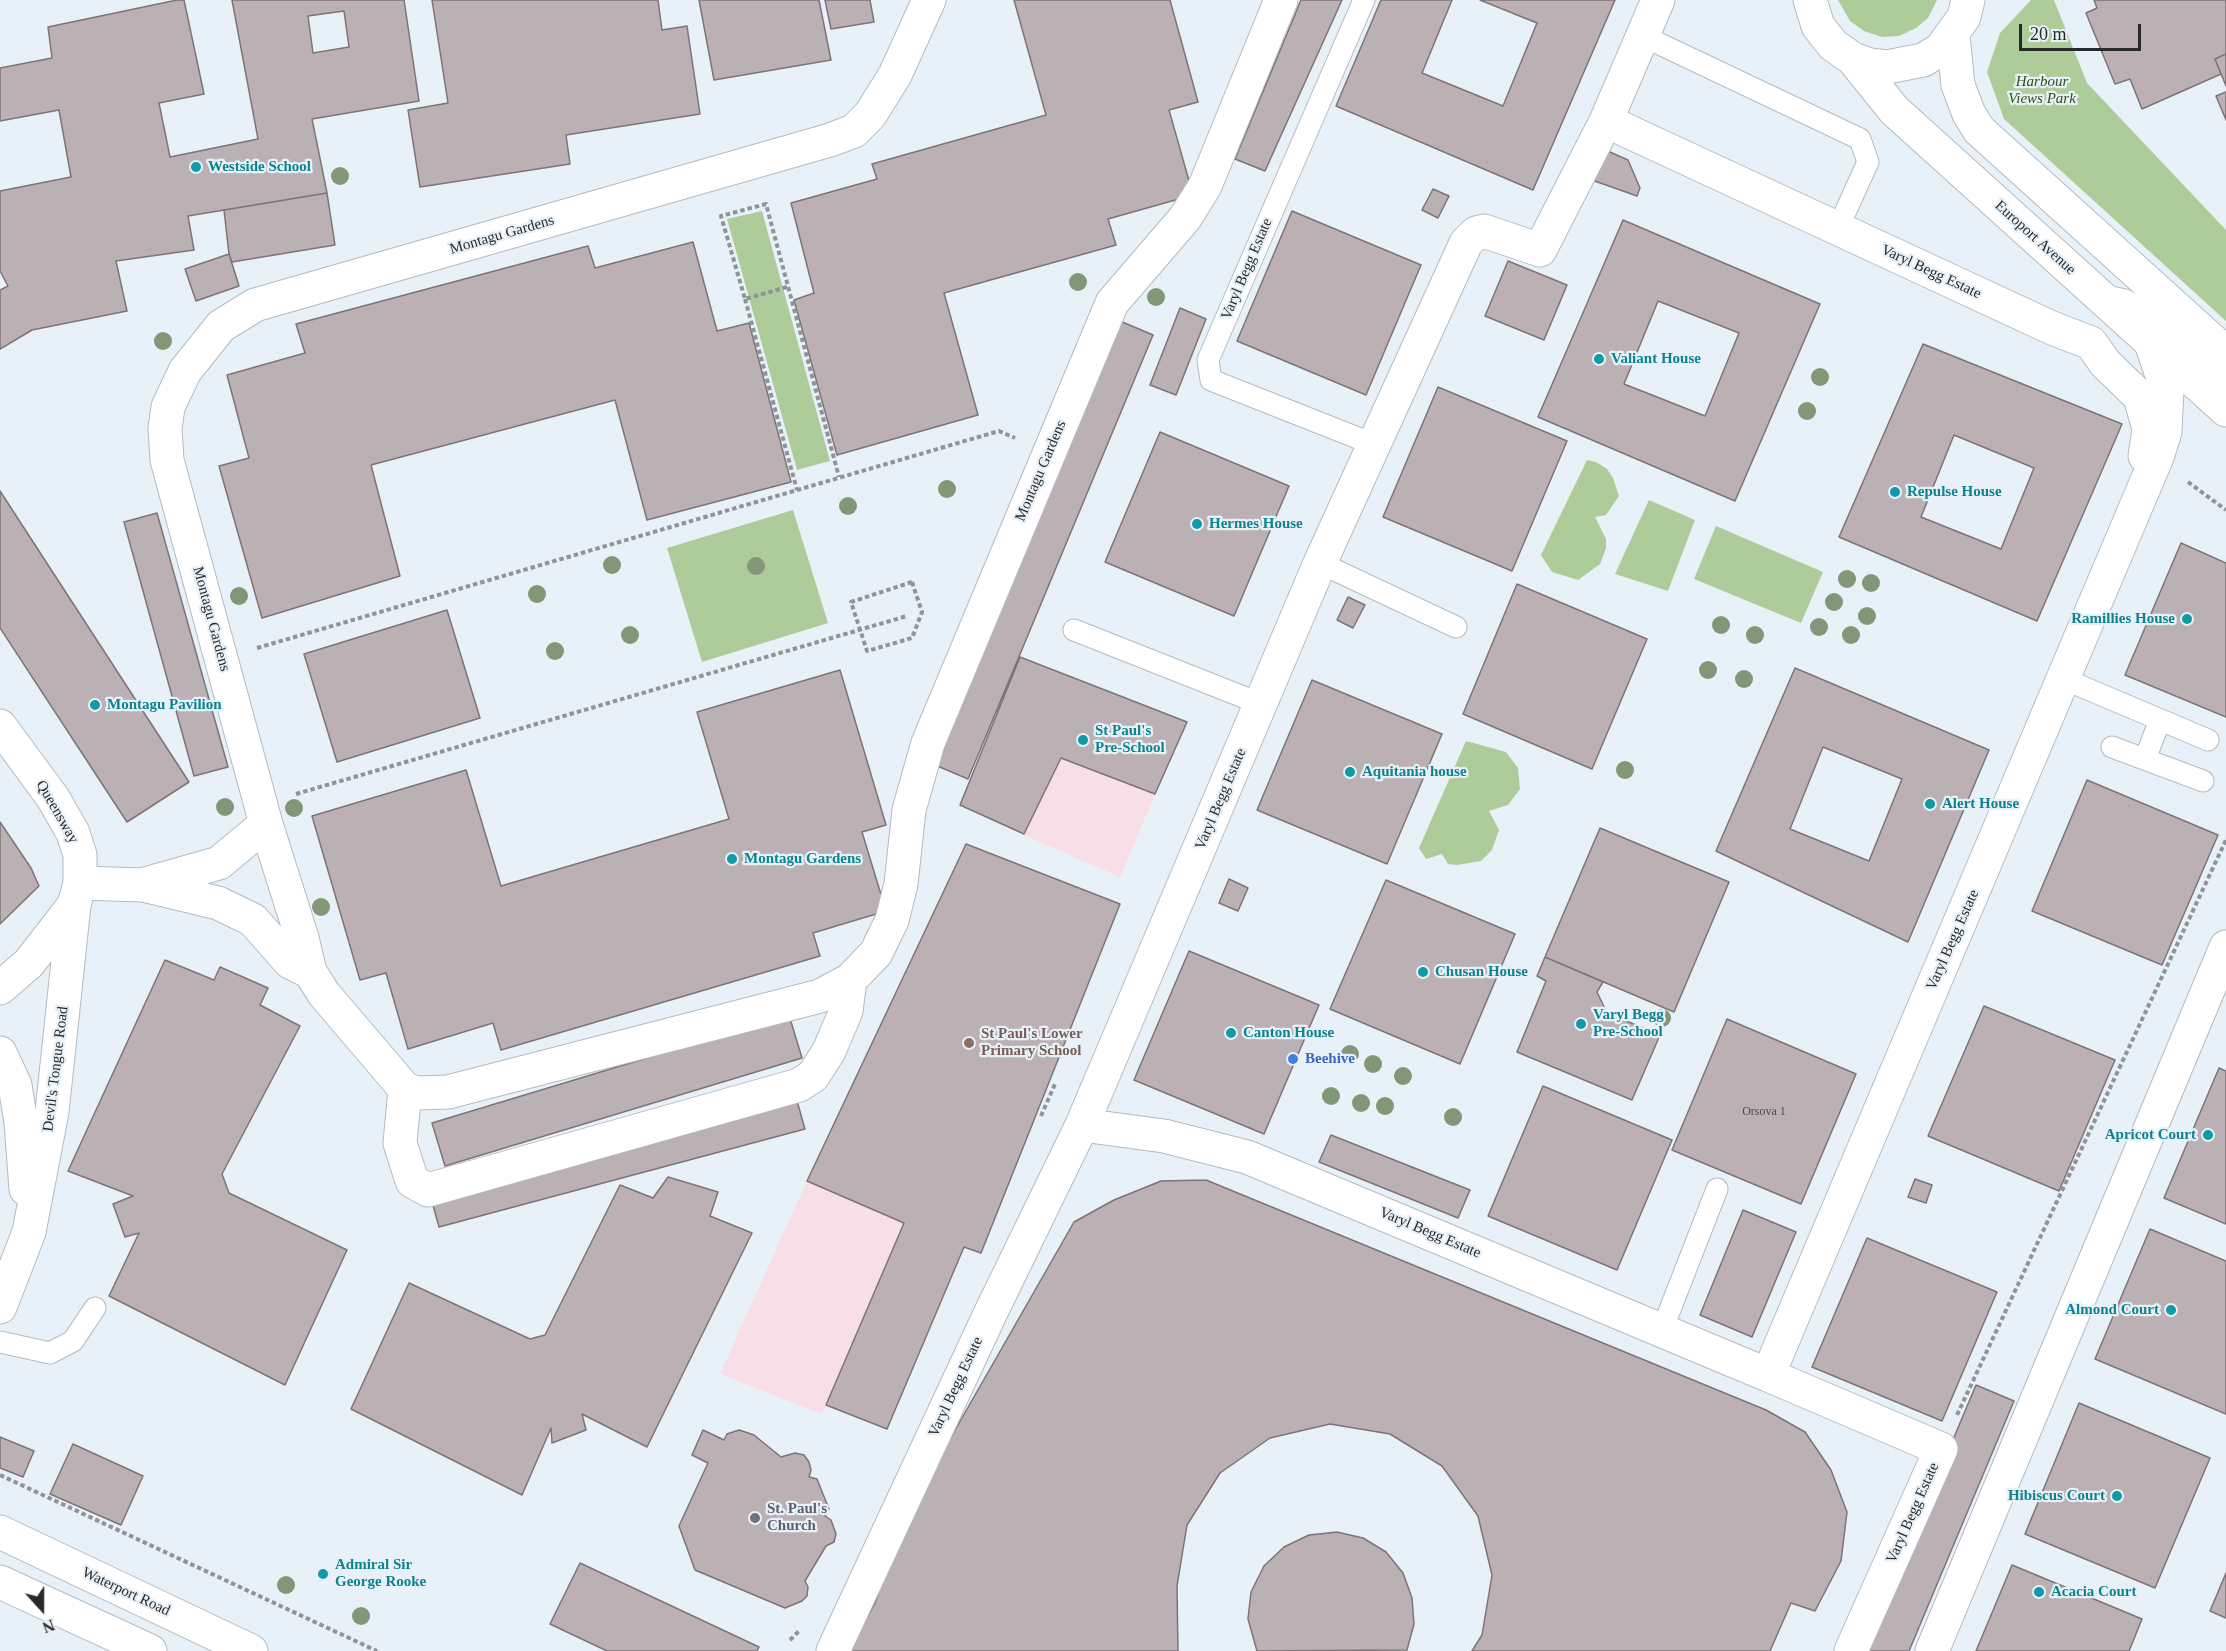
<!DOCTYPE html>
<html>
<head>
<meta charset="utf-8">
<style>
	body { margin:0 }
	#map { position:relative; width:2226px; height:1651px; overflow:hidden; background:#e9f1f8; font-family:Georgia,serif }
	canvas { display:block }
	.north { position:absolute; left:12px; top:1579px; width:60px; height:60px; -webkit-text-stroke:4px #e9f1f8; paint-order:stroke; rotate:159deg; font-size:16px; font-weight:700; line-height:24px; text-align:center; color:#262a2c }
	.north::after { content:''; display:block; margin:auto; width:21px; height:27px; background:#262a2c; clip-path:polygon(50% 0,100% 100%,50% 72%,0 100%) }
	.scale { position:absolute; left:2019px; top:24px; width:122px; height:27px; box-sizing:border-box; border:3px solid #262a2c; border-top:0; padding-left:8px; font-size:18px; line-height:21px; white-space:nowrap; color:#262a2c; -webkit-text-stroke:4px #e9f1f8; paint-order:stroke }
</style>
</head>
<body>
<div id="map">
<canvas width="2226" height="1651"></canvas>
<div class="north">N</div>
<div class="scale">20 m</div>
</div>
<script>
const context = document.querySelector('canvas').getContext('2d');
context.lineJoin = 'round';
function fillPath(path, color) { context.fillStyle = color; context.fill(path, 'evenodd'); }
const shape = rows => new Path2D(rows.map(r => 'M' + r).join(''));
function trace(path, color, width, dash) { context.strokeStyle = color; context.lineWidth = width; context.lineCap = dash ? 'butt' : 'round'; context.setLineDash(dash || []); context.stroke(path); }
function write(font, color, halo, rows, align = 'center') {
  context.font = font + ' Georgia,serif'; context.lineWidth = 4.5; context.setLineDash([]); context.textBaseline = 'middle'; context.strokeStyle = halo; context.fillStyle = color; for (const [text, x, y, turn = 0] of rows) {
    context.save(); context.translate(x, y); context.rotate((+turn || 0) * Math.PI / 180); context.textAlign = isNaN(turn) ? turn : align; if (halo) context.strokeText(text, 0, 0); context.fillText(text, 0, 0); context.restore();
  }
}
const education = shape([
	[1061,758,1155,794,1120,877,1024,835],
	[807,1181,904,1223,822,1414,720,1374]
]);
const green = shape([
	[1838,0,1937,0,1928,18,1916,28,1899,36,1882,37,1864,31,1850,21],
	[2031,0,2054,0,2087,83,2226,230,2226,321,2004,119,1987,72,2000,33],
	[762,211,830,461,797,470,727,219],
	[1587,460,1596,462,1607,469,1613,478,1619,496,1606,515,1595,517,1606,539,1606,548,1600,564,1578,580,1552,572,1541,555],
	[1649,500,1695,520,1668,591,1615,574],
	[793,510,828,623,702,662,667,548],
	[1716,526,1823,572,1801,623,1694,579],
	[1466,741,1506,752,1518,768,1520,789,1508,805,1489,811,1499,830,1492,850,1481,861,1457,865,1448,864,1442,854,1426,859,1419,848]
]);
const building = shape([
	[177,0,184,0,204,94,159,103,170,157,258,139,232,0,404,0,419,101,312,119,327,193,188,216,194,250,116,261,127,311,32,330,0,349,0,290,8,286,0,271,0,191,71,177,59,110,0,121,0,68,52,58,48,27,177,0],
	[344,11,349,47,313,53,308,16,344,11],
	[432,0,658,0,662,30,687,26,700,114,566,135,570,164,420,187,408,110,448,103,432,0],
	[699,0,819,0,831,60,714,80,699,0],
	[825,0,870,0,874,22,831,29,825,0],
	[1014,0,1170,0,1198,102,1169,110,1193,195,1108,219,1116,245,944,293,978,415,837,455,794,300,814,293,791,203,877,179,872,164,1046,115,1014,0],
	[1301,0,1342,0,1265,171,1235,159,1301,0],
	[1381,0,1452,0,1422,73,1503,106,1537,23,1480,0,1615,0,1533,190,1336,106,1381,0],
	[2094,0,2226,0,2226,54,2215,59,2221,74,2142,109,2130,79,2115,84,2086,13,2097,8,2094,0],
	[2226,54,2226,86,2215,59,2226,54],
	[2226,92,2226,120,2216,96,2226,92],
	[1603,149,1628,160,1640,188,1637,196,1589,179,1603,149],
	[1433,189,1449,196,1438,218,1422,210,1433,189],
	[327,193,335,245,232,262,229,254,224,210,327,193],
	[1292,211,1421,265,1366,395,1237,341,1292,211],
	[1623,220,1820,304,1735,501,1538,417,1623,220],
	[1658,301,1739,333,1705,416,1624,384,1658,301],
	[693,242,717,331,749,323,791,482,647,520,615,400,371,465,400,576,262,618,219,466,249,458,227,375,305,353,296,324,588,246,595,268,693,242],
	[229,254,239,286,196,301,185,269,229,254],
	[1508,261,1567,285,1544,340,1485,316,1508,261],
	[1180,308,1206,319,1176,395,1150,385,1180,308],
	[1120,321,1153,335,968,779,935,765,1120,321],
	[1923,344,2122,424,2037,621,1839,537,1923,344],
	[1954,435,2034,468,2001,549,1921,517,1954,435],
	[1438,387,1567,441,1512,571,1383,517,1438,387],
	[1160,432,1289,486,1234,616,1105,562,1160,432],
	[0,491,189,782,127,822,0,628,0,491],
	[157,513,228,767,194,776,124,522,157,513],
	[2181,543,2226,563,2226,717,2125,675,2181,543],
	[1517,584,1647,639,1592,769,1463,714,1517,584],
	[1348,597,1365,605,1353,628,1337,620,1348,597],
	[447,610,480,718,337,762,304,654,447,610],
	[1020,657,1187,722,1155,794,1061,758,1024,834,960,805,1020,657],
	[1795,668,1989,750,1908,942,1716,851,1795,668],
	[1823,747,1902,779,1869,861,1790,829,1823,747],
	[840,670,886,825,862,832,886,911,813,933,820,956,501,1050,493,1023,408,1049,386,973,360,980,312,816,466,770,501,886,729,819,697,712,840,670],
	[1312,680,1442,734,1387,864,1257,810,1312,680],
	[2087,780,2218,835,2162,965,2032,911,2087,780],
	[0,822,31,868,39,886,0,924,0,822],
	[1600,828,1729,882,1674,1012,1545,957,1600,828],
	[966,844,1120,904,981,1253,964,1247,887,1429,826,1405,904,1223,807,1181,966,844],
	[1229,879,1248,888,1238,911,1219,903,1229,879],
	[1386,880,1515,934,1460,1064,1330,1009,1386,880],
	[1189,951,1319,1005,1264,1134,1134,1080,1189,951],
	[1545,957,1603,982,1597,992,1607,1013,1660,1035,1632,1100,1517,1052,1546,981,1537,976,1545,957],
	[165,960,214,980,220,967,268,988,260,1005,300,1026,222,1174,229,1193,347,1250,285,1385,109,1296,139,1233,125,1237,113,1204,133,1196,68,1171,165,960],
	[1984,1006,2115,1060,2059,1191,1928,1136,1984,1006],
	[789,1015,802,1058,445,1166,432,1123,789,1015],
	[1727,1019,1856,1074,1801,1204,1672,1150,1727,1019],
	[2219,1068,2226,1071,2226,1224,2164,1198,2219,1068],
	[1543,1086,1672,1140,1617,1270,1488,1216,1543,1086],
	[797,1101,805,1129,439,1227,431,1198,797,1101],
	[1331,1135,1470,1190,1458,1218,1319,1162,1331,1135],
	[668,1177,718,1192,710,1216,752,1233,647,1447,582,1414,586,1430,552,1443,551,1428,522,1495,351,1409,409,1283,530,1339,545,1335,620,1185,653,1198,668,1177],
	[1915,1179,1932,1185,1926,1203,1908,1197,1915,1179],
	[1206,1180,1766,1410,1805,1432,1831,1470,1847,1512,1841,1561,1815,1611,1791,1603,1770,1651,1472,1651,1482,1635,1492,1575,1478,1516,1442,1466,1390,1434,1330,1424,1270,1438,1220,1473,1187,1525,1177,1586,1178,1651,849,1651,875,1603,903,1521,1074,1222,1114,1200,1161,1181,1206,1180],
	[1743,1210,1796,1232,1752,1337,1700,1315,1743,1210],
	[2150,1229,2226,1261,2226,1414,2095,1359,2150,1229],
	[1867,1238,1997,1292,1942,1421,1812,1367,1867,1238],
	[1976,1385,2014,1401,1909,1651,1864,1651,1976,1385],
	[2079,1403,2210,1458,2155,1588,2025,1534,2079,1403],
	[703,1430,724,1440,727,1434,739,1430,754,1435,781,1457,795,1453,804,1455,809,1462,811,1470,809,1477,817,1479,829,1509,825,1516,831,1520,836,1534,834,1542,826,1546,805,1581,808,1587,807,1596,802,1601,785,1608,695,1570,679,1526,708,1463,692,1455,703,1430],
	[0,1437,34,1451,23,1477,0,1468,0,1437],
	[73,1444,143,1476,121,1525,50,1494,73,1444],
	[1337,1532,1363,1538,1386,1552,1403,1573,1412,1598,1414,1624,1407,1650,1257,1651,1248,1619,1251,1592,1264,1566,1284,1547,1309,1535,1337,1532],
	[580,1563,759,1647,757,1651,607,1651,550,1624,580,1563],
	[2012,1565,2142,1619,2129,1651,1976,1651,2012,1565],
	[2226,1573,2226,1618,2210,1611,2226,1573]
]);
const path = shape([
	[787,287,745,299,721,216,766,204,839,477],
	[745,299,797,490],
	[2188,482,2226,510],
	[912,582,922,612,912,638,867,651,851,602,912,582],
	[257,648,999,431,1015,438],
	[296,794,907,616],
	[1041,1116,1055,1084],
	[1957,1415,2226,840],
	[0,1475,377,1651],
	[790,1640,799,1631]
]);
const lane = shape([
	[1364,0,1208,360,1211,380,1373,444],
	[1643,36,1860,139,1868,162,1838,228],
	[2107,296,2125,300,2141,308,2226,382],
	[1320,563,1456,627],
	[1074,630,1261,704],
	[2064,679,2208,740],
	[2112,747,2203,781],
	[2145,759,2160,720],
	[1662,1330,1717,1189],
	[0,1342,50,1353,73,1341,95,1308]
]);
const street = shape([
	[1606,121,2052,328,2091,343,2105,363,2140,397,2149,429,2145,456],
	[266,824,302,938,310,972],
	[80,883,143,885,218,903,253,920,290,962,310,972,324,994,405,1089,417,1093,448,1092,820,996,850,980,876,953,892,920,901,884,909,810,928,743,1112,303,1185,218,1205,186,1281,0],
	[145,884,219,863,266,824,167,460,165,429,168,407,185,371,221,326,255,305,830,140,854,131,870,115,895,75,929,0],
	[0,1053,15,1085,21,1123,26,1189],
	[405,1089,400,1143,412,1181,428,1190,799,1085,813,1076,829,1051,846,1011,850,980],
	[1082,1125,1164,1136,1247,1157,1768,1375,2157,457,2165,432,2167,390,2149,337],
	[0,1307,29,1232,52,1112,74,905],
	[1768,1375,1941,1449,1851,1651],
	[833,1651,991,1312,1082,1125,1320,563,1466,243,1476,233,1484,231,1540,250,1606,121,1658,0],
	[1932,1651,2226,947]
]);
const primary = shape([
	[1810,0,1818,26,1833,45,1853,59,1870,65,1887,67,1923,60,1941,49,1964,17,1968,0],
	[1953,35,1958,85,1969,114,1979,130,2226,353],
	[1853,59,1894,110,2226,410],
	[0,726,53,798,73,833,80,855,80,883,74,905,29,963,0,988],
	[0,1532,251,1651],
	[0,1582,150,1651]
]);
const trees = [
	[340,176],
	[1078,282],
	[1156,297],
	[163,341],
	[1820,377],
	[1807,411],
	[947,489],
	[848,506],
	[612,565],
	[756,566],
	[1847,579],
	[1871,583],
	[537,594],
	[239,596],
	[1834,602],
	[1867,616],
	[1721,625],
	[1819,627],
	[630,635],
	[1755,635],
	[1851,635],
	[555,651],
	[1708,670],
	[1744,679],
	[1625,770],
	[225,807],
	[294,808],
	[321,907],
	[1662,1018],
	[1350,1054],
	[1373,1064],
	[1403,1076],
	[1331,1096],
	[1361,1103],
	[1385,1106],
	[1453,1117],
	[286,1585],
	[361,1616]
];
const markers = [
	[196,167,6,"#0f9aa8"],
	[1599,359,6,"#0f9aa8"],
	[1895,492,6,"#0f9aa8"],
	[1197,524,6,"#0f9aa8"],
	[2187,619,6,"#0f9aa8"],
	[95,705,6,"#0f9aa8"],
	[1083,740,6,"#0f9aa8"],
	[1350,772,6,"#0f9aa8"],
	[1930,804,6,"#0f9aa8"],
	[732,859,6,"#0f9aa8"],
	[1423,972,6,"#0f9aa8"],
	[1581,1024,6,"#0f9aa8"],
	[1231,1033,6,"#0f9aa8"],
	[969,1043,6,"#8d6e63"],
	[1293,1059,6,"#3f7fe0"],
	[2208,1135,6,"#0f9aa8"],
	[2171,1310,6,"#0f9aa8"],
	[2117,1496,6,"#0f9aa8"],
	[755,1518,6,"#6b7280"],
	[323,1574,6,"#0f9aa8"],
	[2039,1592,6,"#0f9aa8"]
];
const numberNames = [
	["Orsova 1",1764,1112]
];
const parkNames = [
	["Harbour",2042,82],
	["Views Park",2042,99]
];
const cultureNames = [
	["Westside School",208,167],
	["Valiant House",1611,359],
	["Repulse House",1907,492],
	["Hermes House",1209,524],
	["Ramillies House",2175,619,"right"],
	["Montagu Pavilion",107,705],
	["St Paul's",1095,731],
	["Pre-School",1095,748],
	["Aquitania house",1362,772],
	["Alert House",1942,804],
	["Montagu Gardens",744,859],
	["Chusan House",1435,972],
	["Varyl Begg",1593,1015],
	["Pre-School",1593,1032],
	["Canton House",1243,1033],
	["Apricot Court",2196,1135,"right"],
	["Almond Court",2159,1310,"right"],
	["Hibiscus Court",2105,1496,"right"],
	["Admiral Sir",335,1565],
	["George Rooke",335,1582],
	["Acacia Court",2051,1592]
];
const streetNames = [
	["Montagu Gardens",502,235,-16],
	["Europort Avenue",2035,238,42],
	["Varyl Begg Estate",1247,269,-67],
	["Varyl Begg Estate",1931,272,25],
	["Montagu Gardens",1041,471,-67],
	["Montagu Gardens",211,619,75],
	["Varyl Begg Estate",1221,799,-67],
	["Queensway",57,812,60],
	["Varyl Begg Estate",1953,940,-66],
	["Devil's Tongue Road",56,1069,-83],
	["Varyl Begg Estate",1430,1233,23],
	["Varyl Begg Estate",956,1387,-65],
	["Varyl Begg Estate",1913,1513,-66],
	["Waterport Road",126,1592,25]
];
const educationNames = [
	["St Paul's Lower",981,1034],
	["Primary School",981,1051]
];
const shopNames = [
	["Beehive",1305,1059]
];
const worshipNames = [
	["St. Paul's",767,1509],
	["Church",767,1526]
];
fillPath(education, '#f8dee6');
fillPath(green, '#aecc9a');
fillPath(building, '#bbb1b4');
trace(building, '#7d7477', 1.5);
trace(lane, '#b3bbc1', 23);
trace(street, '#b3bbc1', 35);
trace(primary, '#b3bbc1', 35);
trace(path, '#8e9499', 4, [4.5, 3]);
trace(lane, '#fff', 21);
trace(street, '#fff', 33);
trace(primary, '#fff', 33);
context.fillStyle = '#829777';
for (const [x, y] of trees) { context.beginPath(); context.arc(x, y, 9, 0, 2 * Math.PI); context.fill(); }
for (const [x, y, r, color] of markers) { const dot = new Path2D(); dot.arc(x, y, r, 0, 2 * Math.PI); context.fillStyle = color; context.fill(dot); trace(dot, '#e9f1f8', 2); }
write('12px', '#4b4c4e', null, numberNames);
write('italic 15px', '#2e4e0e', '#e9f1f8', parkNames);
write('bold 15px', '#0d838f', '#e9f1f8', cultureNames, 'left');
write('15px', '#262a2c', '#e9f1f8', streetNames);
write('bold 15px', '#785e54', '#e9f1f8', educationNames, 'left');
write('bold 15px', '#366cbe', '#e9f1f8', shopNames, 'left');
write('bold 15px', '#5b616d', '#e9f1f8', worshipNames, 'left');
</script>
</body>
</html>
